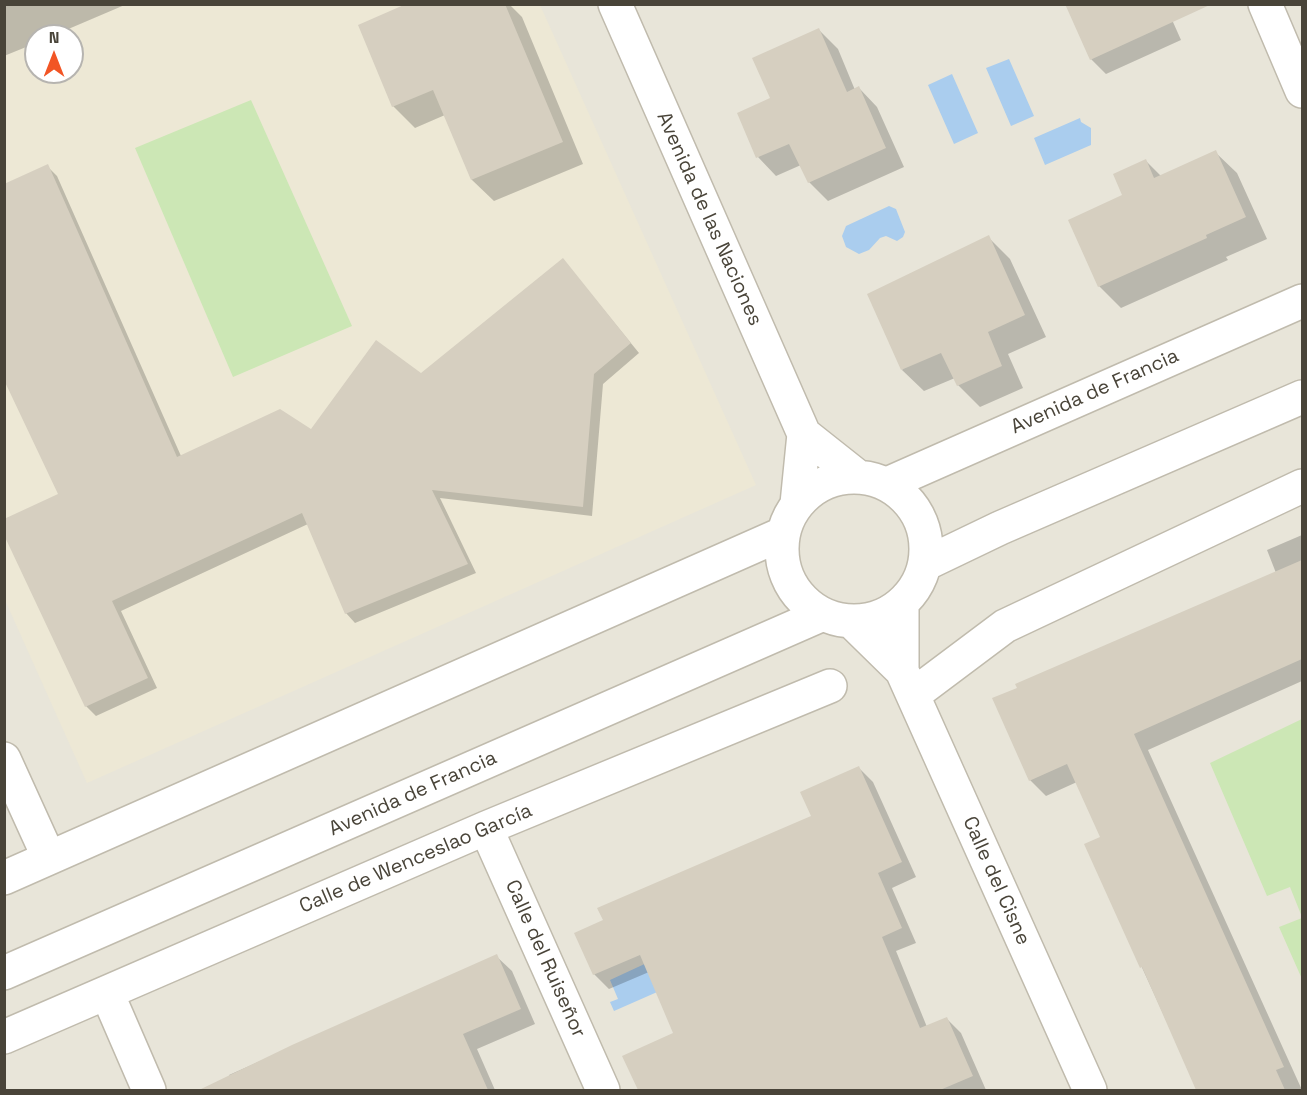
<!DOCTYPE html>
<html>
<head>
<meta charset="utf-8">
<style>
	body { margin:0 }
	#map { position:relative; width:1307px; height:1095px; overflow:hidden; background:#f5f2eb; font-family:"Space Grotesk",sans-serif }
	canvas { display:block }
	.frame { position:absolute; inset:0; border:6px solid #494439; pointer-events:none }
	.north { position:absolute; left:24px; top:24px; width:60px; height:60px; box-sizing:border-box; background:#fff; border:2px solid #b6b4b0; border-radius:50%; rotate:0deg; font-size:16px; font-weight:700; line-height:24px; text-align:center; color:#494439 }
	.north::after { content:''; display:block; margin:auto; width:21px; height:27px; background:#f25525; clip-path:polygon(50% 0,100% 100%,50% 72%,0 100%) }
</style>
</head>
<body>
<div id="map">
<canvas width="1307" height="1095"></canvas>
<div class="frame"></div>
<div class="north">N</div>
</div>
<script>
const context = document.querySelector('canvas').getContext('2d');
context.lineJoin = 'round';
function fillPath(path, color) { context.fillStyle = color; context.fill(path, 'evenodd'); }
const shape = rows => new Path2D(rows.map(r => 'M' + r).join(''));
function trace(path, color, width, dash) { context.strokeStyle = color; context.lineWidth = width; context.lineCap = dash ? 'butt' : 'round'; context.setLineDash(dash || []); context.stroke(path); }
function write(font, color, halo, rows, align = 'center') {
  context.font = font + ' "Space Grotesk",sans-serif'; context.lineWidth = 6; context.setLineDash([]); context.textBaseline = 'middle'; context.strokeStyle = halo; context.fillStyle = color; for (const [text, x, y, turn = 0] of rows) {
    context.save(); context.translate(x, y); context.rotate((+turn || 0) * Math.PI / 180); context.textAlign = isNaN(turn) ? turn : align; if (halo) context.strokeText(text, 0, 0); context.fillText(text, 0, 0); context.restore();
  }
}
const residential = shape([
	[5,5,1302,5,1302,1090,5,1090],
	[36,36,72,36,72,72,36,72]
]);
const education = shape([
	[4,5,540,5,756,485,87,783,5,600],
	[36,36,72,36,72,72,36,72]
]);
const green = shape([
	[251,100,352,326,233,377,135,148],
	[1302,719,1302,917,1290,887,1267,896,1210,763],
	[1302,918,1302,979,1279,927]
]);
const water = shape([
	[1009,59,1034,116,1011,126,986,68],
	[952,74,978,133,954,144,928,85],
	[1080,118,1081,122,1091,128,1091,145,1045,165,1034,138],
	[889,206,896,209,905,232,903,237,897,241,886,236,880,238,869,250,859,254,846,247,842,236,846,226],
	[651,961,664,989,614,1011,610,1002,618,999,610,980]
]);
const shadow = shape([
	[4,4,127,4,52,36,36,36,36,43,4,56],
	[479,4,509,4,522,17,583,164,494,201,472,180,445,115,415,128,393,106],
	[1165,4,1181,40,1106,74,1091,59],
	[819,30,838,49,855,90,859,88,877,107,904,167,828,201,809,182,801,165,776,176,758,157,772,99],
	[1215,152,1237,173,1267,239,1226,257,1228,260,1121,308,1099,286,1123,196,1146,161,1161,176],
	[47,166,57,176,181,456,311,431,421,375,563,260,639,353,603,384,592,516,440,498,476,573,355,623,346,613,308,524,121,611,157,688,96,716,86,706,60,495],
	[988,237,1010,259,1046,337,1008,354,1023,388,980,407,958,385,955,378,924,391,902,370],
	[1302,535,1302,681,1148,750,1302,1090,1198,1090,1086,845,1102,838,1077,782,1046,796,1030,780,994,699,1276,573,1267,550],
	[859,768,873,782,916,877,892,888,916,943,896,951,927,1027,946,1018,961,1033,986,1090,639,1090,624,1056,675,1034,649,972,609,989,594,974,813,816],
	[496,956,512,971,535,1024,477,1049,495,1090,441,1090,432,1070,385,1090,232,1090,236,1089,229,1075]
]);
const building = shape([
	[406,4,505,4,563,142,471,180,433,90,392,107,358,25],
	[1065,4,1212,4,1090,60],
	[819,28,847,92,859,86,886,148,808,183,789,144,756,158,737,113,770,98,752,58],
	[1216,150,1246,217,1206,235,1207,238,1098,287,1068,220,1122,195,1113,174,1146,159,1154,178],
	[48,164,177,457,280,409,311,429,376,340,421,373,563,258,631,343,594,374,583,507,432,490,468,564,345,614,302,513,112,601,148,678,85,707,4,535,4,519,58,494,4,380,4,184],
	[989,235,1025,315,988,332,1002,366,957,386,941,353,901,370,867,294],
	[1302,560,1302,659,1134,734,1284,1067,1276,1070,1285,1090,1196,1090,1142,967,1140,968,1084,844,1100,837,1067,764,1029,781,992,698,1017,688,1015,684],
	[859,766,902,862,878,873,902,928,882,937,920,1028,947,1017,973,1076,940,1090,638,1090,622,1056,673,1033,640,955,593,975,574,933,603,920,597,908,811,816,800,792],
	[497,954,521,1009,463,1034,488,1090,199,1090,292,1045]
]);
const minor = shape([
	[615,4,804,434,797,504],
	[1265,4,1302,91],
	[804,434,857,476],
	'782 549a72 72 0 1 1 144 0a72 72 0 1 1-144 0Z',
	[887,484,1302,301],
	[925,564,1000,528,1302,397],
	[852,622,902,671,1090,1090],
	[902,671,902,603],
	[913,695,1005,626,1302,486],
	[4,759,49,858],
	[486,828,603,1090],
	[4,878,782,534],
	[4,973,821,615],
	[107,993,149,1090],
	[4,1037,486,828,830,686]
]);
const streetNames = [
	["Avenida de las Naciones",709,219,66],
	["Avenida de Francia",1095,392,-24],
	["Avenida de Francia",413,794,-24],
	["Calle de Wenceslao García",416,859,-23],
	["Calle del Cisne",996,881,66],
	["Calle del Ruiseñor",545,959,66]
];
fillPath(residential, '#e8e5d9');
fillPath(education, '#ede8d5');
fillPath(green, '#cce7b5');
fillPath(water, '#aacdee');
fillPath(shadow, '#0003');
fillPath(building, '#d6cfc0');
trace(minor, '#c0bbad', 36);
trace(minor, '#fff', 33);
write('20px', '#494439', '#fff', streetNames);
</script>
</body>
</html>
